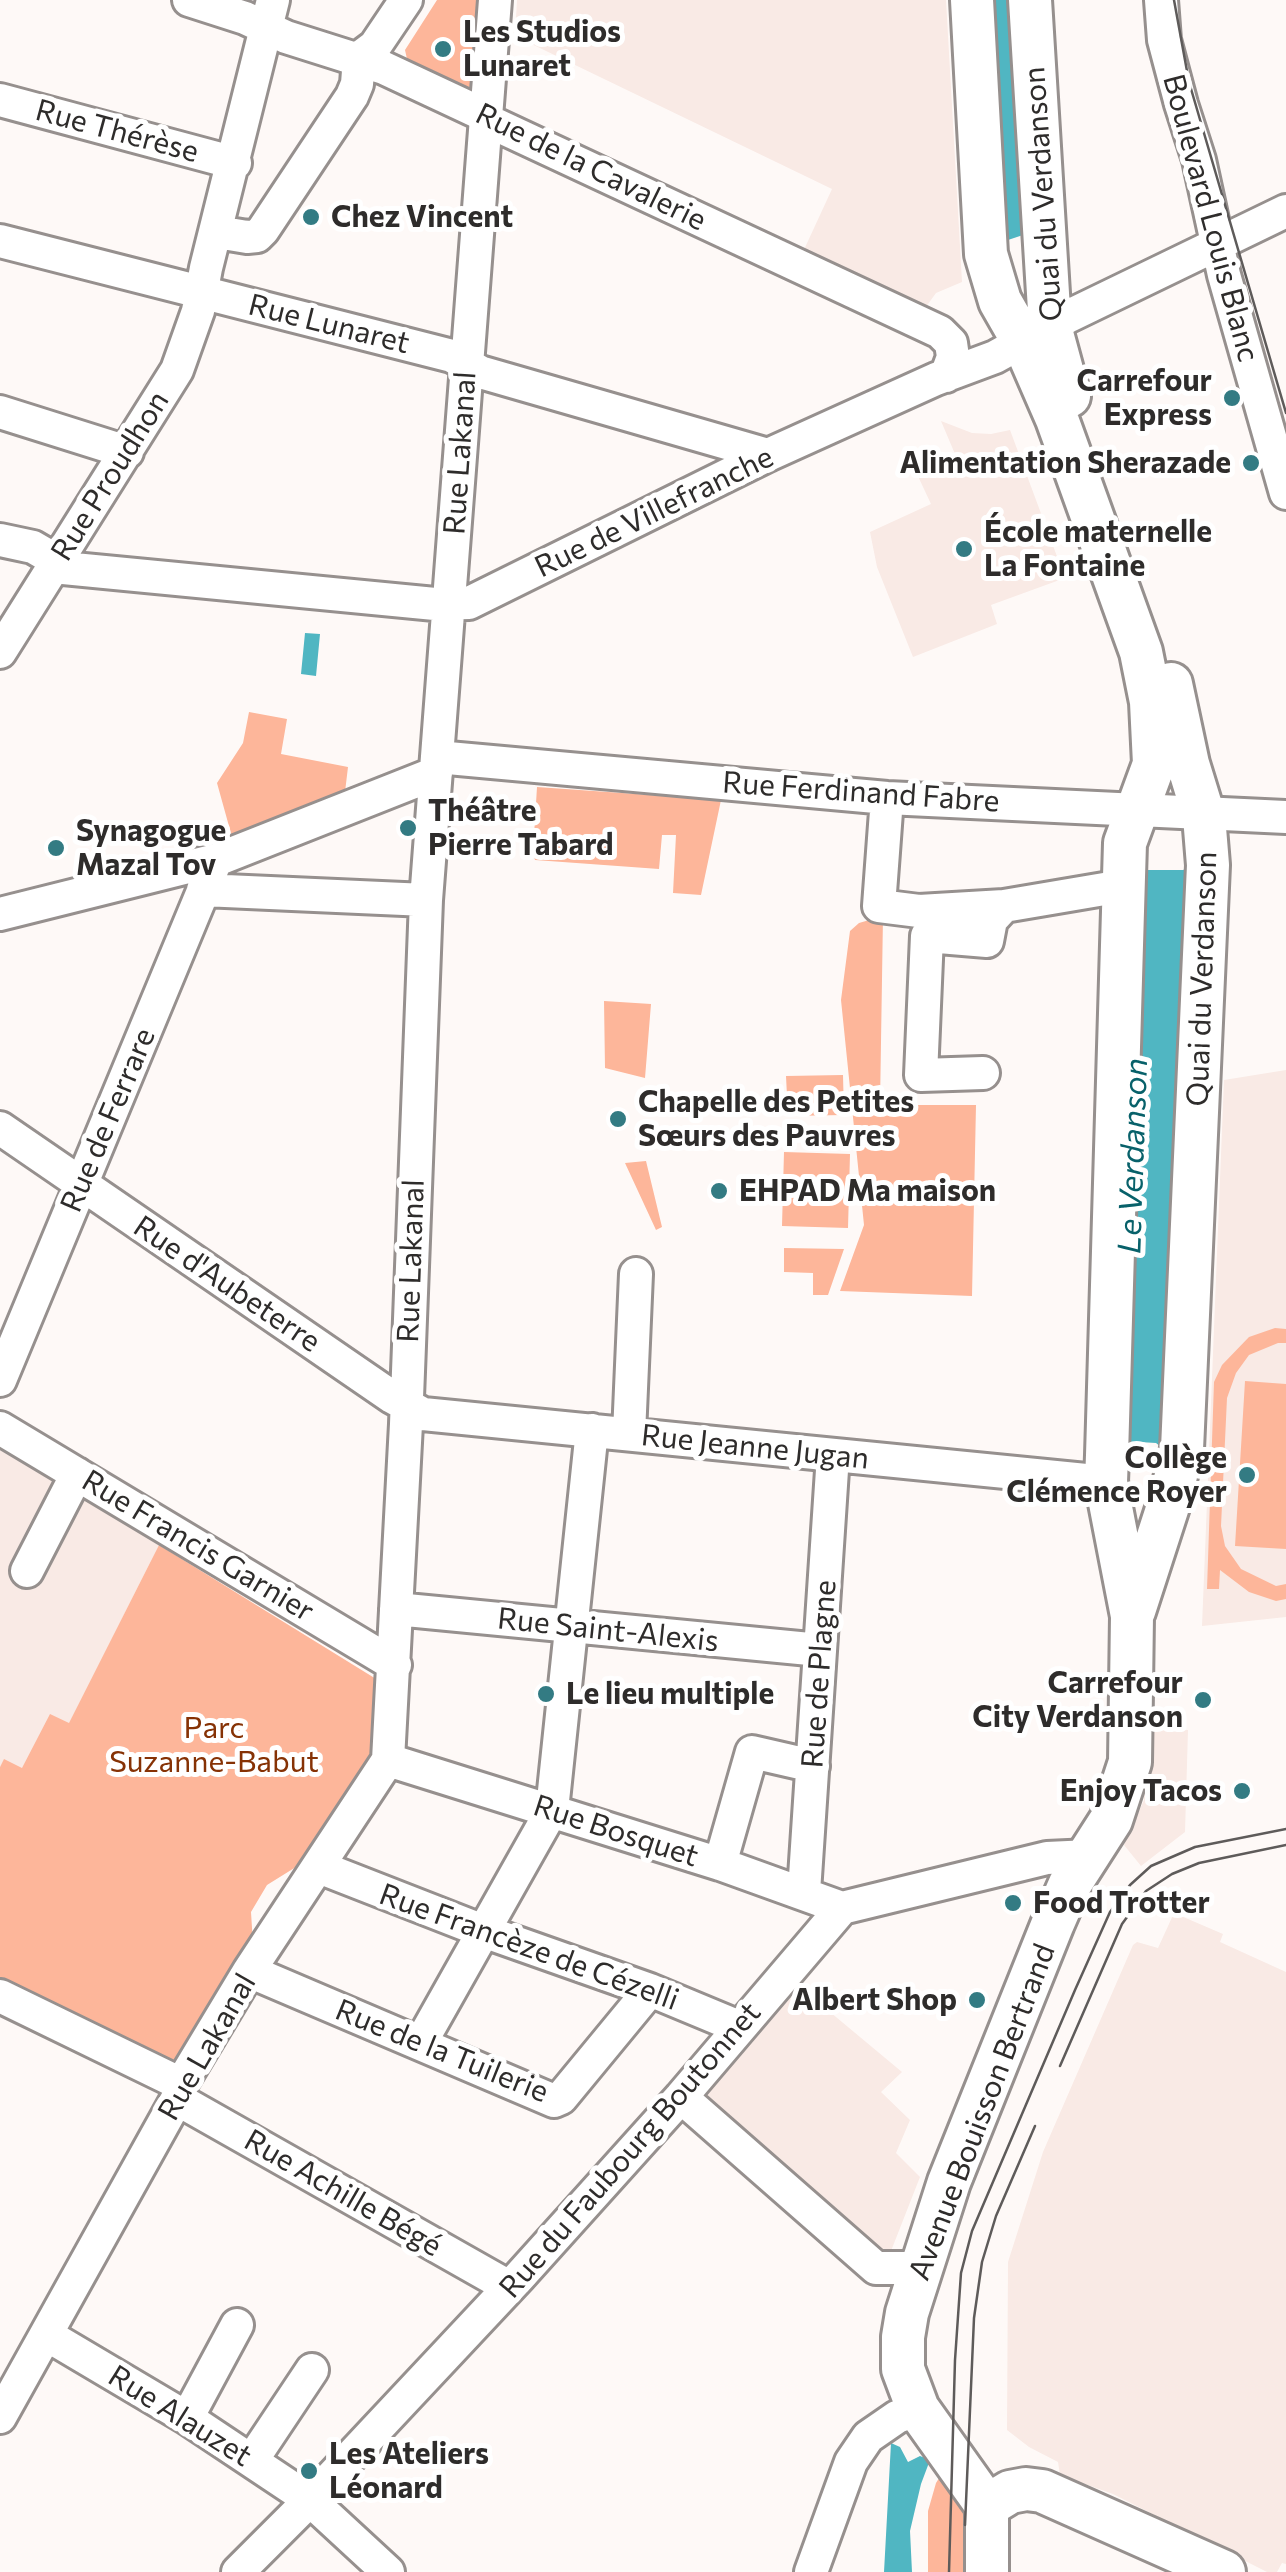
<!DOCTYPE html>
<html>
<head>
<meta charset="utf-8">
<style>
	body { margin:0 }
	canvas { display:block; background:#fef9f7 }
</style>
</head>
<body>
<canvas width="1286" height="2572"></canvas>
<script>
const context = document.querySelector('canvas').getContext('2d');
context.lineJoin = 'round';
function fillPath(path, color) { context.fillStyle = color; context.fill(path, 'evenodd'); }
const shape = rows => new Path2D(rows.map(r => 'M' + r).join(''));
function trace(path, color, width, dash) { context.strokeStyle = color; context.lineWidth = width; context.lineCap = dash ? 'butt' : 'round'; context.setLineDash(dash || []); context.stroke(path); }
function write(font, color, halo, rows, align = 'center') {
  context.font = font + ' Commissioner,sans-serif'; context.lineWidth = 10; context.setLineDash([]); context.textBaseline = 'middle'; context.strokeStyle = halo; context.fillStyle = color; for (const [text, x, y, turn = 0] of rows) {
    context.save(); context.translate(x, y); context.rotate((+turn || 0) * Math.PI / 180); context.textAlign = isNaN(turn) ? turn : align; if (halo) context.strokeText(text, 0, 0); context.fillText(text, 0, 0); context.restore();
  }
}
const built = shape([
	[517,0,946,0,962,282,936,293,923,311,802,254,832,189,515,36],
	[941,421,972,433,991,434,1010,430,1065,578,991,605,997,624,913,657,877,567,870,532,931,504,916,472,955,454],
	[1286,1070,1286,1617,1202,1626,1224,1080],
	[0,1448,159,1545,69,1724,22,1769,4,1760,0,1767],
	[1147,1728,1188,1730,1185,1832,1141,1866,1124,1845,1144,1800],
	[1174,1913,1223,1934,1220,1942,1286,1972,1286,2564,1282,2563,1277,2572,1267,2572,1113,2494,1060,2475,1058,2462,1029,2447,1007,2430,1008,2262,1043,2152,1133,1945,1137,1942,1158,1948],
	[800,1987,902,2072,881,2092,910,2120,896,2153,920,2177,891,2251,881,2252,702,2098]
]);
const green = shape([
	[437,0,484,0,476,100,409,68,405,50],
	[249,712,287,719,281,754,348,767,345,792,232,837,217,783,243,743],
	[537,787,721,800,701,895,673,893,676,835,662,835,659,869,535,860,533,852],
	[883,916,880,1105,976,1105,972,1296,840,1291,864,1225,841,1000,850,931,859,923],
	[604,1001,651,1004,645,1078,605,1068],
	[843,1075,844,1115,788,1116,786,1076],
	[784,1152,850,1154,848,1228,782,1226],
	[646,1161,662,1227,656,1230,625,1163],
	[784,1248,844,1249,828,1295,813,1295,813,1273,784,1272],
	[1275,1328,1286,1329,1286,1343,1278,1343,1249,1355,1236,1373,1227,1398,1221,1526,1225,1546,1241,1569,1276,1586,1286,1584,1286,1599,1276,1601,1249,1592,1220,1570,1219,1589,1207,1589,1214,1382,1222,1365,1249,1337],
	[1245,1381,1286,1384,1286,1549,1235,1546],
	[159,1545,381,1682,375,1756,304,1862,267,1885,251,1912,253,1944,181,2056,161,2066,0,1983,0,1767,4,1759,22,1768,50,1714,69,1723],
	[946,2467,974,2507,972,2572,928,2572,928,2511,936,2483]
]);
const water = shape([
	[985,0,1022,0,1023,235,999,243],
	[305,633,320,634,316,676,301,674],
	[1140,864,1146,870,1183,870,1192,866,1161,1447,1156,1443,1139,1442,1132,1447,1121,1447],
	[891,2443,900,2447,908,2462,920,2456,930,2460,921,2484,910,2531,912,2572,884,2572]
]);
const minor = shape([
	[189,0,245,18,286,37,384,68,478,112,486,120,940,332,951,343,953,357,946,376],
	[1161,0,1164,40,1181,104,1199,160,1224,275,1286,493],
	[359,58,375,46,406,0],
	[0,100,235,163],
	[217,232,247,237,257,236,263,230,352,96,357,84,359,58],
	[0,241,452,356,480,372,768,455],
	[0,412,127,452],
	[0,540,33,547,57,561],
	[53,567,435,604,469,603,768,455,936,379,995,357,1069,316,1286,211],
	[0,652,177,370,198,311,206,268,273,0],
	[437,757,887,798,1286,817],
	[887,798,879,906,919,911,1004,906,1122,886],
	[203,890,426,900],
	[0,914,216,860,436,773],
	[983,1073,921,1075,927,936,987,941,991,920,1004,906],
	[0,1128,392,1397,423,1414,1106,1482],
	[0,1380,216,860],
	[0,1428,395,1665],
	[629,1434,636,1274],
	[27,1571,77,1474],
	[396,1609,820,1650],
	[388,1760,720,1864,842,1908],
	[720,1864,752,1752,813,1766],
	[319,1867,483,1931,650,1990,739,2027],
	[804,1892,833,1455],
	[249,1971,554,2101,561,2098,650,1990],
	[0,1996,181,2084],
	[420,2044,552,1810,592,1430],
	[681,2097,876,2268,921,2268],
	[177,2099,509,2287],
	[47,2335,187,2418,310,2500,388,2572],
	[0,2417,177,2099,181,2084,249,1971,388,1760,406,1424,426,900,495,0],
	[187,2418,237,2325],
	[252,2460,312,2370],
	[238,2572,310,2500,519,2277,681,2097,842,1908,1047,1858,1090,1856],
	[811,2572,851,2462,868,2437,897,2417,918,2409]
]);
const major = shape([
	[972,0,986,254,1000,301,1024,343,1057,419,1141,652,1151,702,1154,764,1125,843,1107,1455,1106,1482,1132,1616,1130,1762,1111,1820,1070,1884,1053,1923,949,2182,907,2313,903,2337,903,2369,918,2409,987,2506,987,2572],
	[1030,0,1050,326,1069,396],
	[1134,1611,1171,1497,1182,1449,1208,865,1204,816,1188,764,1171,684],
	[987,2506,1010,2492,1026,2489,1042,2491,1224,2572]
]);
const tram = shape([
	[1174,0,1189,82,1286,413],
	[1060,2066,1122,1924,1146,1891,1172,1874,1199,1863,1286,1845],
	[965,2525,974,2318,982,2262,996,2216,1035,2126],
	[949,2572,955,2360,961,2273,972,2231,1075,1990,1110,1912,1130,1885,1151,1866,1195,1847,1286,1829]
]);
const markers = [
	[443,49,10,"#337b83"],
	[311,217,10,"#337b83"],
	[1232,398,10,"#337b83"],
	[1251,463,10,"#337b83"],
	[964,549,10,"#337b83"],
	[408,828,10,"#337b83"],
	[56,848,10,"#337b83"],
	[618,1119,10,"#337b83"],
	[719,1191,10,"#337b83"],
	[1247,1475,10,"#337b83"],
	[546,1694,10,"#337b83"],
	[1203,1700,10,"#337b83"],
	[1242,1791,10,"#337b83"],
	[1013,1903,10,"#337b83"],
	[977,2000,10,"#337b83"],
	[309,2471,10,"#337b83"]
];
const poiNames = [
	["Les Studios",463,32],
	["Lunaret",463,66],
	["Chez Vincent",331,217],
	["Carrefour",1212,381,"right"],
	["Express",1212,415,"right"],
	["Alimentation Sherazade",1231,463,"right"],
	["École maternelle",984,532],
	["La Fontaine",984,566],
	["Théâtre",428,811],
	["Pierre Tabard",428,845],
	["Synagogue",76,831],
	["Mazal Tov",76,865],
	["Chapelle des Petites",638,1102],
	["Sœurs des Pauvres",638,1136],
	["EHPAD Ma maison",739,1191],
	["Collège",1227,1458,"right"],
	["Clémence Royer",1227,1492,"right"],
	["Carrefour",1183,1683,"right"],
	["City Verdanson",1183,1717,"right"],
	["Le lieu multiple",566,1694],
	["Enjoy Tacos",1222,1791,"right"],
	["Food Trotter",1033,1903],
	["Albert Shop",957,2000,"right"],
	["Les Ateliers",329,2454],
	["Léonard",329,2488]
];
const streetNames = [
	["Rue Thérèse",117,131,15],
	["Rue de la Cavalerie",591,167,26],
	["Quai du Verdanson",1043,194,-94],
	["Boulevard Louis Blanc",1211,218,75],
	["Rue Lunaret",329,324,14],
	["Rue Lakanal",460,453,-86],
	["Rue Proudhon",110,476,-58],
	["Rue de Villefranche",654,512,-26],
	["Rue Ferdinand Fabre",861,792,4],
	["Quai du Verdanson",1202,979,-88],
	["Rue de Ferrare",108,1120,-67],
	["Rue Lakanal",411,1261,-88],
	["Rue d'Aubeterre",227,1284,34],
	["Rue Jeanne Jugan",755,1447,6],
	["Rue Francis Garnier",198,1546,31],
	["Rue Saint-Alexis",608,1630,6],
	["Rue de Plagne",819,1674,-86],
	["Rue Bosquet",616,1831,18],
	["Rue Francèze de Cézelli",529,1947,20],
	["Rue Lakanal",207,2047,-60],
	["Rue de la Tuilerie",442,2051,22],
	["Avenue Bouisson Bertrand",982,2112,-69],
	["Rue du Faubourg Boutonnet",630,2150,-49],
	["Rue Achille Bégé",343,2193,30],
	["Rue Alauzet",180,2416,32]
];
const parkNames = [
	["Parc",214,1728],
	["Suzanne-Babut",214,1762]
];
const waterNames = [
	["Le Verdanson",1133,1156,-88]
];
fillPath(built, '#f9eae5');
fillPath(green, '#fdb69a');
fillPath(water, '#50b6c2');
trace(minor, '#96908e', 38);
trace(major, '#96908e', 48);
trace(minor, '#fff', 32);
trace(major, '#fff', 42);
trace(tram, '#5e5b5a', 2.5);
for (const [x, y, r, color] of markers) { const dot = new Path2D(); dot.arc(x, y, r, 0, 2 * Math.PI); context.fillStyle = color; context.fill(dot); trace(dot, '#fff', 4); }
write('bold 30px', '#2e2c2b', '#fff', poiNames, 'left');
write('30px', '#2e2c2b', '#fff', streetNames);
write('30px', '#863205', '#fff', parkNames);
write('italic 32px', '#08616a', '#fff', waterNames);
</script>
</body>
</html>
